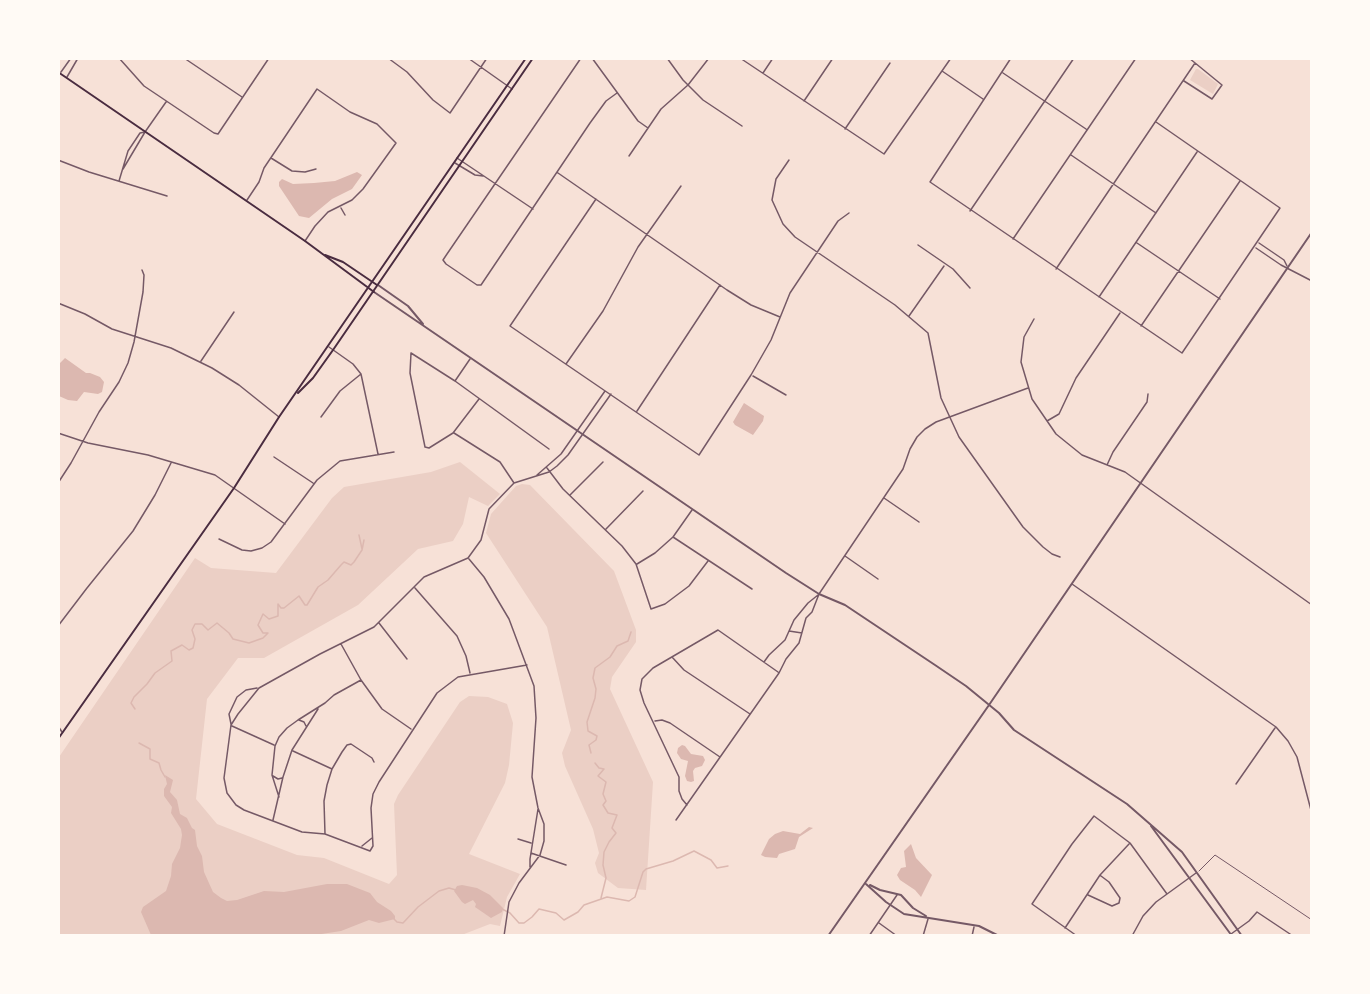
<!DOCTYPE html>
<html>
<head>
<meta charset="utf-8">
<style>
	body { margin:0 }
	#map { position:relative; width:1370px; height:994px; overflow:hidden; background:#f7e1d7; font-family:"Crimson Pro",serif }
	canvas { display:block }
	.frame { position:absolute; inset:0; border:60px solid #fffaf5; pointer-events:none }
</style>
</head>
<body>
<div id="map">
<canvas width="1370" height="994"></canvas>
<div class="frame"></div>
</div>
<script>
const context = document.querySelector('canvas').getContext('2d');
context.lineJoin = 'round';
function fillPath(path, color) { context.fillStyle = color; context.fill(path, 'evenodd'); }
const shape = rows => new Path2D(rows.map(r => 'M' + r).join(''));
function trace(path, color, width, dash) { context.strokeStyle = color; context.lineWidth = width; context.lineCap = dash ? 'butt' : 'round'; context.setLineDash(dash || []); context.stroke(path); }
const green = shape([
	[1196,69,1198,69,1218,84,1213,94,1190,80],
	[460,462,500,494,488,506,469,497,463,524,453,541,418,549,358,605,264,658,238,658,207,699,196,799,217,824,297,855,324,858,389,884,397,875,394,804,398,795,460,702,469,696,488,697,507,704,513,723,509,765,505,783,469,854,520,874,507,897,500,926,490,924,459,936,59,936,59,757,195,558,211,568,276,573,332,498,344,487,431,472],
	[522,484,530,485,614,571,636,630,636,642,612,677,610,689,653,782,646,890,618,888,598,873,595,863,599,853,593,829,565,766,562,753,571,730,547,627,486,533,491,514,516,486]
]);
const water = shape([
	[357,172,362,175,352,189,332,199,309,218,299,216,279,186,279,182,282,179,293,184,314,183,335,181],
	[65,358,86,373,90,373,100,377,104,382,102,392,98,394,84,392,77,401,68,400,59,396,59,364],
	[744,403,764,416,763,421,753,435,735,425,733,422],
	[682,745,685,746,691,754,703,756,705,760,702,766,695,768,693,771,694,781,691,782,687,781,685,776,688,761,681,759,677,753,678,748],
	[165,775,173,780,170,792,177,800,180,814,187,818,192,828,195,830,197,846,202,856,204,872,213,892,221,898,227,901,237,900,264,891,284,892,327,884,347,884,370,893,377,902,391,911,395,916,395,919,379,923,369,920,341,931,315,935,151,935,141,912,143,907,166,891,171,876,172,864,180,848,182,835,181,829,171,813,172,807,164,796,164,789,167,784],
	[809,827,813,828,799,837,795,849,779,854,777,858,765,857,761,855,769,839,775,834,783,831,800,834],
	[911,844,916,858,932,875,921,897,915,890,900,880,897,875,901,868,906,867,904,851],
	[462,885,477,888,490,895,503,908,502,912,491,918,475,907,476,904,473,900,465,904,462,902,454,891,457,886]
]);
const stream = shape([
	[359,535,362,549],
	[135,709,131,703,134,697,147,684,155,673,172,661,171,651,182,645,189,650,193,648,195,639,192,630,195,624,202,624,208,630,217,623,229,633,233,639,249,643,263,638,268,633,263,633,258,625,263,614,269,619,278,616,278,604,281,608,284,608,299,596,305,605,307,605,318,587,328,580,341,565,344,562,351,565,354,562,362,550,364,540],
	[139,743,150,749,150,759,159,763,161,770,165,777],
	[591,753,589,745,596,740,597,736,588,731,587,722,595,698,596,689,593,678,595,668,610,657,617,646,628,641,631,632],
	[595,763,599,768,604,769,598,776,606,782,603,794,606,801,603,805,608,813,617,815,612,828,616,833,609,842,604,852,603,865,606,878,601,898],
	[502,909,510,913,519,923,524,923,532,917,539,909,556,913,564,920,578,912,584,905,607,897,629,901,635,897,643,872,646,869,673,861,694,851,711,860,717,868,728,866],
	[394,919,397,922,403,923,418,907,439,891,449,888,456,890]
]);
const service = shape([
	[1199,871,1215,855,1312,920]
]);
const minor = shape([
	[119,58,144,86,214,133,218,134,269,58],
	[184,58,242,97],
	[388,58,407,72,433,100,450,113,487,58],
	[468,58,512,89],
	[581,58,447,254,443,260,446,264,477,285,481,285,590,123,606,101,617,93],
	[592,58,638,121,648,128],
	[667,58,683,80,703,100,742,126],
	[740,58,884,154,951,58],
	[1011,58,930,182,1182,353,1280,208,1156,122],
	[942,71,983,99],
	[61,72,71,58],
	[763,73,773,58],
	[1003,73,1086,129],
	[67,77,78,58],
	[1184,81,1212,99,1222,85,1189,58],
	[804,101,833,58],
	[845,129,890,63],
	[145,132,166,102],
	[1071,155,1156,213],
	[629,156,661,109,688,85,709,58],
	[271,158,292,171,305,172,316,169],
	[457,158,533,209],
	[58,160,89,172,167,196],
	[789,160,776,179,772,200,783,224,795,237,895,305,928,333,941,398,959,437,1023,527,1043,547,1052,554,1060,557],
	[455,163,475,175,483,176],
	[558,173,727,290,751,305,780,317],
	[119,181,128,151,140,133,145,132,123,169],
	[596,199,510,326,699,455,751,375,771,340,790,293,838,221,849,213],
	[247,200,259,182,264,168,317,89,350,112,377,124,396,143,363,189,352,200,328,212,315,226,305,241],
	[341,208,345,215],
	[970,211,1074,58],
	[1013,239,1136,58],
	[1137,243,1220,299],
	[1259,243,1284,260,1287,266],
	[918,245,953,269,970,288],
	[1256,248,1281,265,1312,281],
	[1056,269,1195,63],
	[1099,297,1197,152],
	[58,303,85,314,112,329,171,348,212,368,239,385,279,417],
	[909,316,944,266],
	[1034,319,1024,337,1021,362,1032,399,1056,434,1082,455,1125,472,1312,605],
	[1141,326,1240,181],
	[329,347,353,364,361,374,378,454],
	[470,359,455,381,549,449],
	[201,361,234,312],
	[566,364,603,311,638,247,681,186],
	[753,376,786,395],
	[455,381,411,353,410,373,425,447,429,448,453,433,479,399],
	[637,411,720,285],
	[321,417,340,391,361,374],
	[1047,421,1059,414,1076,378,1120,313],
	[58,433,88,443,148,455,215,475,285,524],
	[454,433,500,462,514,483],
	[274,457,313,483],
	[1107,465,1113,452,1147,402,1148,394],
	[547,468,563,489,622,546,636,564,651,609,665,604,689,586,708,561],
	[537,475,561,454,605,391],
	[58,483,71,463,99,412,119,382,128,363,134,342,143,292,144,275,142,270],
	[570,495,603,462],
	[884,498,919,522],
	[606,529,643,491],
	[673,537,752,589],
	[219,539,242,550,251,551,262,548,271,542,317,480,340,461,394,452],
	[845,556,878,579],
	[469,559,484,577,509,619,534,686,536,718,532,777,538,808,544,824,544,841,540,855,519,883,509,902,504,936],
	[637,564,655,553,673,537,692,510],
	[1072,584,1276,727,1288,741,1297,757,1312,814],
	[415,588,457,636,466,656,470,673],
	[379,623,407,659],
	[58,626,87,588,133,531,155,495,171,463],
	[789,631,802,633],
	[341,644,361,680,382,709,411,729],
	[672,657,684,670,750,714],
	[764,662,769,655,785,640,794,620,808,603,818,595],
	[527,665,458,677,437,693,379,782,373,794,371,808,373,846,370,851,325,834,302,832,244,810,236,805,227,793,224,778,231,725,238,714,259,688,320,654,374,627,424,577,468,558,481,540,489,509,514,483,549,472,557,466,568,455,611,394],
	[299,720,304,722,306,726],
	[655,721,662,720,670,723,720,757],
	[231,724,229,714,237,697,246,690,257,688],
	[58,726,62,732],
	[232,726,274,745],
	[293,751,332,769],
	[273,776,278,779,282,778],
	[1236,784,1275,728],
	[279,797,272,775,275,746,279,737,287,728,298,720,325,703,334,695,361,680],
	[687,805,682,799,679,791,679,777,644,703,640,690,642,679,653,668,718,630,778,672],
	[273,820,283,777,292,750,318,709],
	[676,820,779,673,786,659,799,643,806,618,812,612,819,594,903,469,910,449,917,437,925,429,936,422,1028,388],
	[325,834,324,801,327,785,332,769,342,752,347,745,351,744,372,758,374,762],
	[518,839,531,843],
	[362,846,372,838],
	[531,853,566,865],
	[530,867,530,859,538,809],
	[1088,895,1112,906,1119,903,1120,898,1109,882,1101,876],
	[879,923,897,936],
	[1065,928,1100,875,1129,844],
	[1231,934,1249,921,1257,912,1293,936],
	[869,936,897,895],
	[923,936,928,919],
	[972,936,974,927],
	[1077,936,1032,904,1072,844,1094,816,1130,843,1167,894],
	[1132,936,1143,916,1156,902,1196,873]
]);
const tertiary = shape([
	[378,285,408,306,423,324],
	[374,292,786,573,819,594,845,605,935,665,966,686,999,713,1014,730,1127,804,1182,852,1242,936],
	[1151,826,1232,936],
	[866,884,886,902,904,914,979,926,999,936],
	[870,885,880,890,901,895,913,908,926,916],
	[828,936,989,705,1312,232]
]);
const secondary = shape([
	[58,72,305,241,374,292],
	[325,255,343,262,377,285],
	[298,393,313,378,333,350,533,58],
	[58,739,234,488,279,417,526,58]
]);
fillPath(green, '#ebcfc5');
fillPath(water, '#dcb8b0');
trace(stream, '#dcb8b0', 1.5);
trace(service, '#755966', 1);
trace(minor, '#755966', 1.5);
trace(tertiary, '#755966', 2);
trace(secondary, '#4a2c40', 2);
</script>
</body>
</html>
